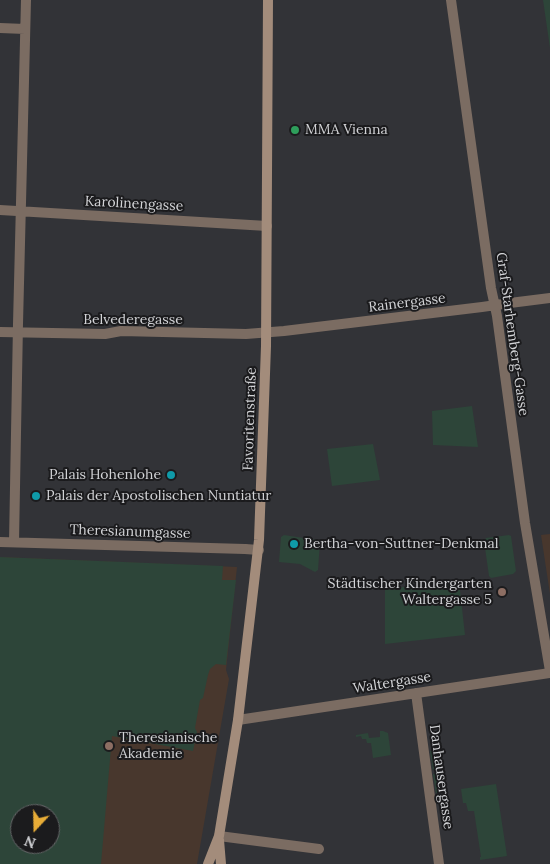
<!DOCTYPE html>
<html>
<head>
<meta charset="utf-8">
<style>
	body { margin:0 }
	#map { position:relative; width:550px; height:864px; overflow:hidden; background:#323337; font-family:Lora,serif }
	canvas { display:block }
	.north { position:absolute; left:10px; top:804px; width:50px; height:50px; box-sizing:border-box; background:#1b1b1d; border:1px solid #646567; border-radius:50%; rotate:201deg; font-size:14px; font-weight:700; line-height:20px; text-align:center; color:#d2d3d6 }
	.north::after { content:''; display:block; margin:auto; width:18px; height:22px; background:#e7ac37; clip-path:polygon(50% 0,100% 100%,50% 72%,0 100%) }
</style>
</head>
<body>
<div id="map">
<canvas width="550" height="864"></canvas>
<div class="north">N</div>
</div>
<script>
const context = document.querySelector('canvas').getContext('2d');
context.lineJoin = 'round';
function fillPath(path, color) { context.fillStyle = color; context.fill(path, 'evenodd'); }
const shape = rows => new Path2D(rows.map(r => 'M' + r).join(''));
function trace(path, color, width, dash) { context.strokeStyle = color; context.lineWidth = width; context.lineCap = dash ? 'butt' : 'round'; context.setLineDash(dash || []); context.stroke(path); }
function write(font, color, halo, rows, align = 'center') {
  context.font = font + ' Lora,serif'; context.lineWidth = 4; context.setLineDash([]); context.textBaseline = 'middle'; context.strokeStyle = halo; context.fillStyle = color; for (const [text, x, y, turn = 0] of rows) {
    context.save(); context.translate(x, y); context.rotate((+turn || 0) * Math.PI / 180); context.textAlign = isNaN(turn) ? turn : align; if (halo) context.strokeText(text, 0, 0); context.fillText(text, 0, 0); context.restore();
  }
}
const education = shape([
	[550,534,550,594,541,535],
	[0,557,237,567,226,670,229,679,197,864,0,864],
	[20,814,50,814,50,844,20,844]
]);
const green = shape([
	[543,0,550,0,550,48],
	[472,406,478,447,433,445,432,411],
	[373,444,380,480,332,486,327,449],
	[284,535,317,540,320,542,318,570,315,572,300,564,279,562,281,537],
	[509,535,511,536,516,571,513,574,491,578,489,576,484,541,486,538],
	[0,557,223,566,222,580,236,580,226,665,216,664,210,669,208,675,203,698,200,700,195,728,197,732,193,751,112,736,101,864,0,864],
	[20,814,50,814,50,844,20,844],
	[459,581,465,635,385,644,385,589],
	[380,731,383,731,388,733,391,755,373,758,371,743,367,743,366,739,362,739,361,736,356,737,356,735,368,733,369,738,380,737],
	[436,750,439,769,433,770,430,751],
	[440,773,442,792,436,793,433,774],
	[496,784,507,856,480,860,480,857,481,857,474,811,468,811,466,803,463,803,461,789]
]);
const minor = shape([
	[451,0,491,288,497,316,525,523,550,671],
	[0,28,25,29],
	[0,210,267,226],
	[0,332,105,334,121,331,246,334,284,331,482,307,510,303,550,298],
	[0,542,245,549],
	[14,542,18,324,26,0],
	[416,693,439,864],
	[238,720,550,673],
	[219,836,319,849]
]);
const tertiary = shape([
	[245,549,259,550]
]);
const secondary = shape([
	[219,840,221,864],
	[208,864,219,836,238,720,259,540,266,346,268,0]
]);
const markers = [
	[295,130,5,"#2e9e5b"],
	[171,475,5,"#0f9aa8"],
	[36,496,5,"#0f9aa8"],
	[294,544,5,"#0f9aa8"],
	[502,592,5,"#8d6e63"],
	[109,746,5,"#8d6e63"]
];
const poiNames = [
	["MMA Vienna",305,130],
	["Palais Hohenlohe",161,475,"right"],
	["Palais der Apostolischen Nuntiatur",46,496],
	["Bertha-von-Suttner-Denkmal",304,544],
	["Städtischer Kindergarten",492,584,"right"],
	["Waltergasse 5",492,600,"right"],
	["Theresianische",119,738],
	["Akademie",119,754]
];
const streetNames = [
	["Karolinengasse",134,204,3],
	["Rainergasse",407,303,-7],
	["Belvederegasse",133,320],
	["Graf-Starhemberg-Gasse",512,334,82],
	["Favoritenstraße",250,419,-88],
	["Theresianumgasse",130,532,2],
	["Waltergasse",392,683,-9],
	["Danhausergasse",441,777,82]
];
fillPath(education, '#48372d');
fillPath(green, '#2d4539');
trace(minor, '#7b6c62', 10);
trace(tertiary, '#7b6c62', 10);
trace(secondary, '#a38c7b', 10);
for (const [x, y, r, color] of markers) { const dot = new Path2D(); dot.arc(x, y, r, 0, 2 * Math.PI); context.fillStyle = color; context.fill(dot); trace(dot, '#1b1b1d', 2); }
write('14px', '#d2d3d6', '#1b1b1d', poiNames, 'left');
write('14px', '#d2d3d6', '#1b1b1d', streetNames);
</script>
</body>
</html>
